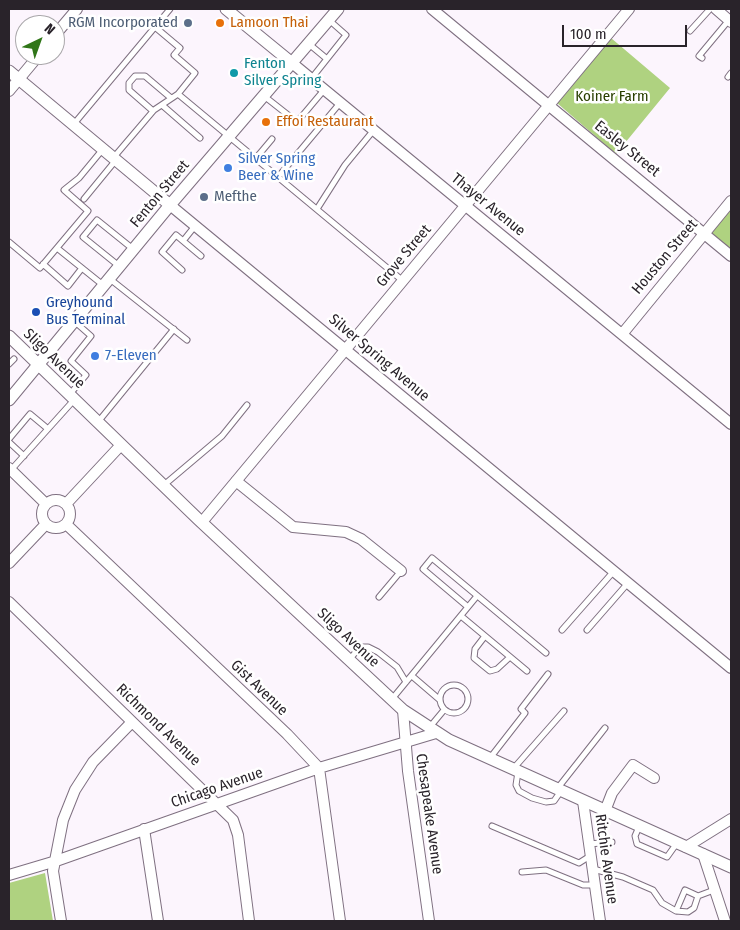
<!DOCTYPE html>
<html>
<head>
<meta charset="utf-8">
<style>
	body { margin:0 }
	#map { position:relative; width:740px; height:930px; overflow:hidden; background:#fcf5fd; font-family:"Fira Sans Condensed",sans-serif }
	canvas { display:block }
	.frame { position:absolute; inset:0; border:10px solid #29232a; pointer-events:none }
	.north { position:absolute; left:15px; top:15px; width:50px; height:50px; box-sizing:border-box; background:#fff; border:1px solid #a9a7aa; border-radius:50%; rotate:42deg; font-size:14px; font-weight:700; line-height:20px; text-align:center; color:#29232a }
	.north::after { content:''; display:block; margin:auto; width:18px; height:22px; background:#307618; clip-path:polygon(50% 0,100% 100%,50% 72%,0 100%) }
	.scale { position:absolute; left:562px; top:25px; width:125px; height:22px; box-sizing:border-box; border:2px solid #29232a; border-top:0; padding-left:6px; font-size:15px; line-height:18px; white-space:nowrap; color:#29232a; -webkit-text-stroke:4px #fff; paint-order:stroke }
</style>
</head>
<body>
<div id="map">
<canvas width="740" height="930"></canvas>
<div class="frame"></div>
<div class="north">N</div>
<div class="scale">100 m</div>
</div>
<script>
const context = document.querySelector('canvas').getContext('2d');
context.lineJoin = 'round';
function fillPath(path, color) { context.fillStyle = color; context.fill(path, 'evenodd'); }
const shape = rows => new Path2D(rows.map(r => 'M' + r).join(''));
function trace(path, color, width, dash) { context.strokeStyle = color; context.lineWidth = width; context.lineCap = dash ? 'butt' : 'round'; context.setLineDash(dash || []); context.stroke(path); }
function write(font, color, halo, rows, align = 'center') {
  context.font = font + ' "Fira Sans Condensed",sans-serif'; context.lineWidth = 5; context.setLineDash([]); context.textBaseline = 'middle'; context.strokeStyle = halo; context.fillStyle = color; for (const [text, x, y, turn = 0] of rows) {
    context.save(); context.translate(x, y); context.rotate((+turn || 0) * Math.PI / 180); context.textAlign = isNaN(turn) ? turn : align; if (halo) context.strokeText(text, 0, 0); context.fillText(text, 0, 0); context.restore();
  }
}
const green = shape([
	[611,38,670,88,616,154,557,103],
	[731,207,731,250,710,232],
	[45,873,53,921,9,921,9,883]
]);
const service = shape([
	[690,31,710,9],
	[309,44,327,59],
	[702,58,699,56,729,20],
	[728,77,731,73],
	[311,79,346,35,329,20],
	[178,94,403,281],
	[264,96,297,122,324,90],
	[162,105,200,138],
	[153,111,129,90,129,83,135,76,145,76,171,98],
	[73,125,170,9],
	[114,157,154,110,178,94,195,73,174,55,180,48,155,27],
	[256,158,272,139],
	[278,177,340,103],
	[84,199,116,160],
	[317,209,345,165,373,131],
	[183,241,195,226],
	[9,242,40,268,88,211,64,190,79,178,103,149],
	[57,248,103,285],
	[43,264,68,286,82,268],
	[119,266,83,237,97,220,133,249],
	[182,270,162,252,176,235,201,256],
	[110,279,187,340],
	[9,364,14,359],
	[70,394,86,375,71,361,91,336,74,321],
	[98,422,174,329],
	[9,439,30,414,48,429],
	[9,442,24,456],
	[11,470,74,400],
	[164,485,222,436,247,405],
	[379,597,401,571],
	[468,607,423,569,432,558,546,653],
	[461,616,527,671],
	[562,630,614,571],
	[587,630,628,583],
	[485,636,475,649,474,658,490,671,497,669,510,657],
	[349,660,360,647,368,647,378,652,397,667,406,682],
	[412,676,440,700],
	'440 699a14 14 0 1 1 28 0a14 14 0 1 1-28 0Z',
	[392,699,477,596],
	[429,728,444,710],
	[490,758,525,713,521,709,548,674],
	[513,769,564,711],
	[518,772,516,785,519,791,532,798,546,802,554,801,561,791],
	[557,789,605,728],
	[492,826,579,863,590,856],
	[639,827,635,836,637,844,667,857,677,843],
	[589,844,612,842],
	[593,869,623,877,653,890,662,903,676,911,688,912,694,908,698,896],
	[522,872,546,870,583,885,595,885],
	[676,911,685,890,698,896,714,890]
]);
const minor = shape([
	[432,9,731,256],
	[716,9,731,22],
	[55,35,77,9],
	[292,63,731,424],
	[9,91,39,55],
	[170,205,731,668],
	[623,333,731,201],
	[9,468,46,504],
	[236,481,293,527,346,532,361,539,401,571],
	'42 514a14 14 0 1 1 28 0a14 14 0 1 1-28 0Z',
	[66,504,121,445],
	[202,522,629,9],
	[66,524,287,734,319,768,340,921],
	[9,563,46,524],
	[9,602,233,820,238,835,249,921],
	[403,710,408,771,429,921],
	[583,801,600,921],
	[605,811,612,793,633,765,654,778],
	[144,829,158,921],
	[686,847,731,819],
	[703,854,725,921],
	[9,875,56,861,319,768,436,733],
	[61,921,53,871,63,820,75,790,93,762,132,722]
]);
const tertiary = shape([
	[226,9,292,63],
	[9,71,170,205],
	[9,336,198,519,403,710,449,740,731,867],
	[9,400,170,205,338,9]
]);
const markers = [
	[188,23,5,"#5c6f8a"],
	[220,23,5,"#e8710a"],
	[234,73,5,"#0f9aa8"],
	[266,122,5,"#e8710a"],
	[228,168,5,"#3f7fe0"],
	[204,197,5,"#5c6f8a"],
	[36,312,5,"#1a4fb4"],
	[95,356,5,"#3f7fe0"]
];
const serviceNames = [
	["RGM Incorporated",178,23],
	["Mefthe",214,197,"left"]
];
const foodNames = [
	["Lamoon Thai",230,23],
	["Effoi Restaurant",276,122]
];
const cultureNames = [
	["Fenton",244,64],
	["Silver Spring",244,81]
];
const parkNames = [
	["Koiner Farm",612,97]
];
const streetNames = [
	["Easley Street",627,149,39],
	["Fenton Street",160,194,-50],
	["Thayer Avenue",488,205,39],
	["Grove Street",404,256,-50],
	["Houston Street",665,257,-50],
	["Silver Spring Avenue",379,358,40],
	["Sligo Avenue",54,359,44],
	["Sligo Avenue",348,638,43],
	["Gist Avenue",259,688,44],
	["Richmond Avenue",158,725,44],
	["Chicago Avenue",217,788,-19],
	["Chesapeake Avenue",429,814,82],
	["Ritchie Avenue",606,859,82]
];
const shopNames = [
	["Silver Spring",238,159],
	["Beer & Wine",238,176],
	["7-Eleven",105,356]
];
const transitNames = [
	["Greyhound",46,303],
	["Bus Terminal",46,320]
];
fillPath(green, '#afd280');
trace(service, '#7f7081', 7);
trace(minor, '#7f7081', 12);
trace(tertiary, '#7f7081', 13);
trace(service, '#fff', 5);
trace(minor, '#fff', 10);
trace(tertiary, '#fff', 11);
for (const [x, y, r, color] of markers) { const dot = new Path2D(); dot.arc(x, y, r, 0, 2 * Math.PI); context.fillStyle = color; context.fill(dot); trace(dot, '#fff', 2); }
write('15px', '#4e5e75', '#fff', serviceNames, 'right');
write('15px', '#c56008', '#fff', foodNames, 'left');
write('15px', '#0d838f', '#fff', cultureNames, 'left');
write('15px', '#293f00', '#fff', parkNames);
write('15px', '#29232a', '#fff', streetNames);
write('15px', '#366cbe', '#fff', shopNames, 'left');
write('15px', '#164399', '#fff', transitNames, 'left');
</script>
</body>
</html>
